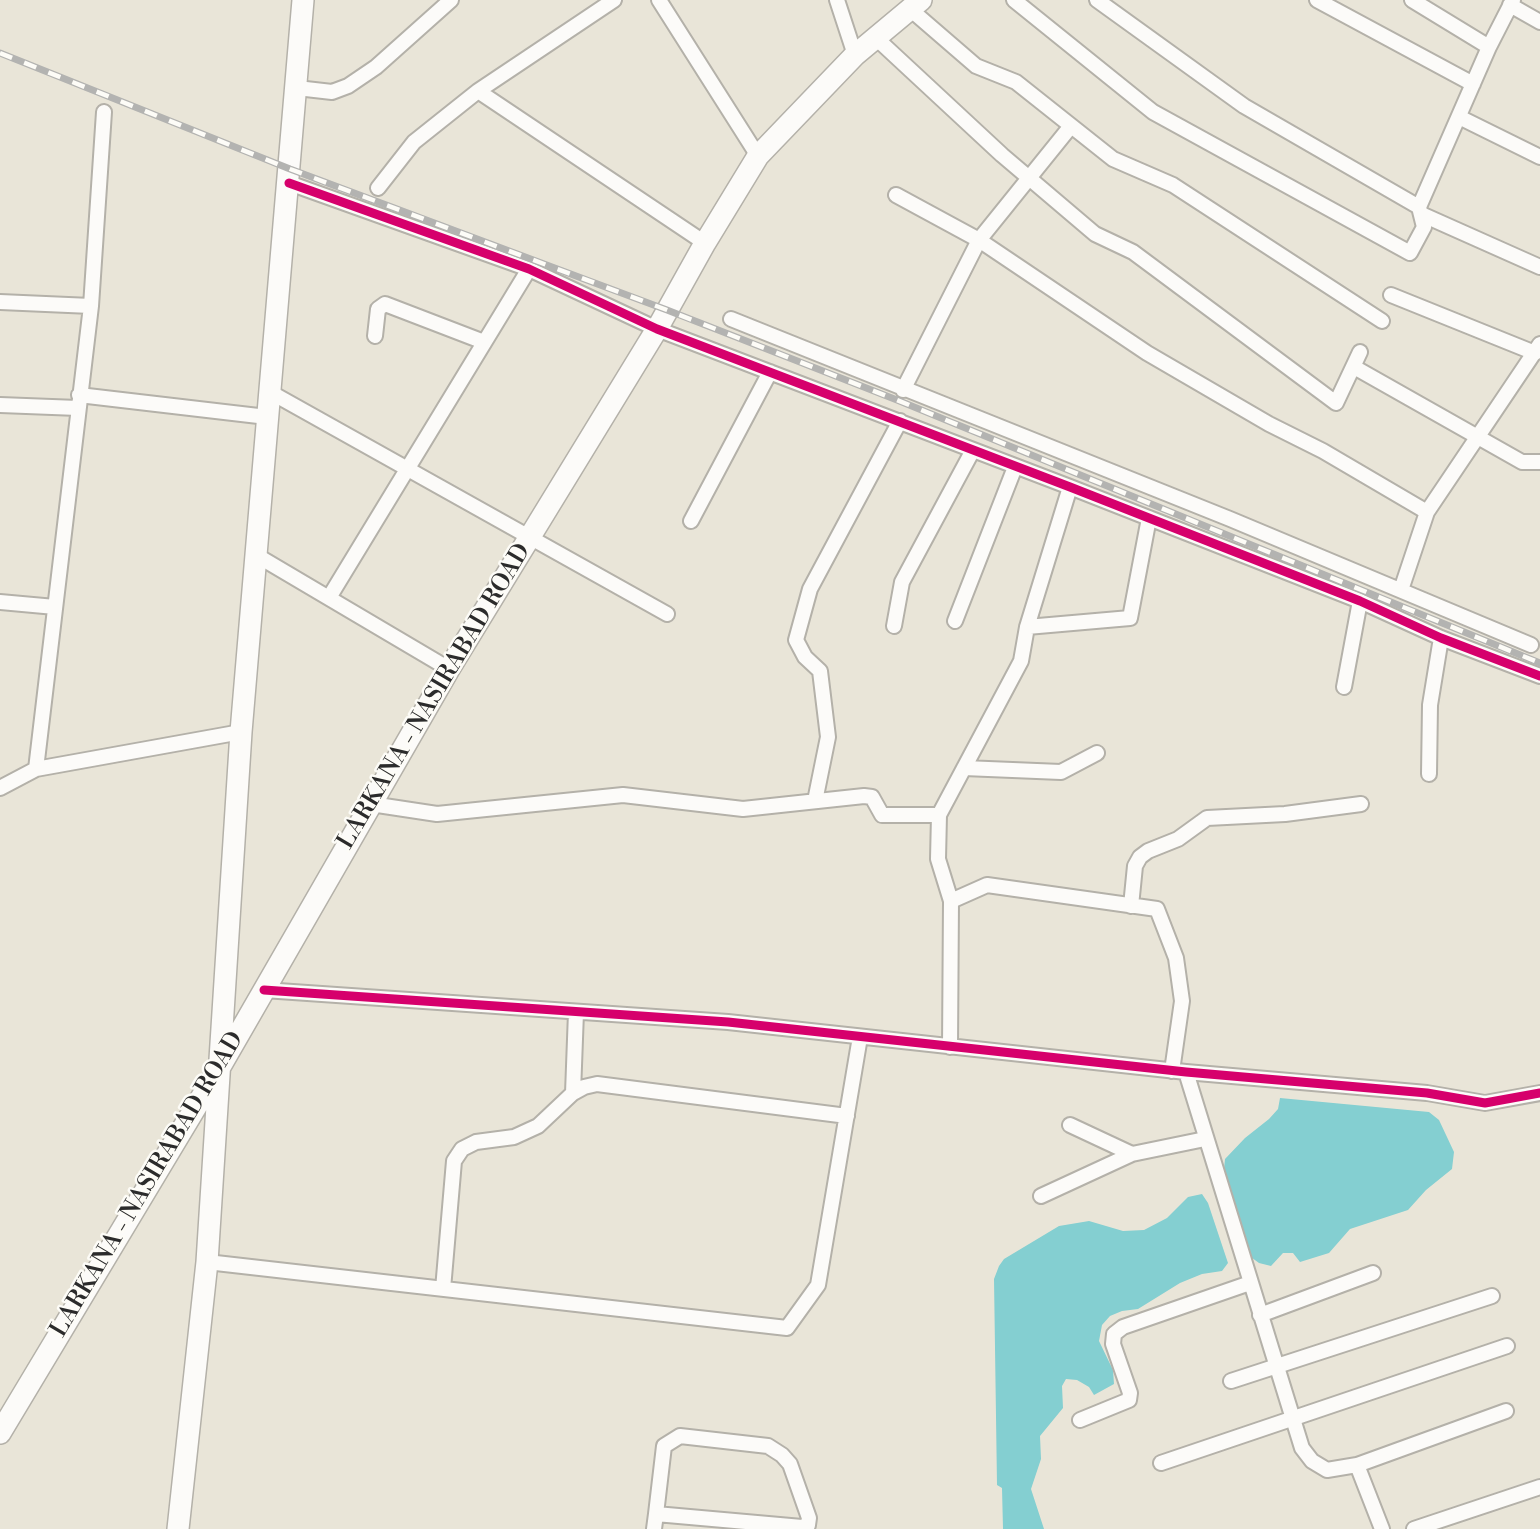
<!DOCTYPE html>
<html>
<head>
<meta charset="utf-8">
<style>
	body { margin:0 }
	canvas { display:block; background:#e9e5d8 }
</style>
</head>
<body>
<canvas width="1540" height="1529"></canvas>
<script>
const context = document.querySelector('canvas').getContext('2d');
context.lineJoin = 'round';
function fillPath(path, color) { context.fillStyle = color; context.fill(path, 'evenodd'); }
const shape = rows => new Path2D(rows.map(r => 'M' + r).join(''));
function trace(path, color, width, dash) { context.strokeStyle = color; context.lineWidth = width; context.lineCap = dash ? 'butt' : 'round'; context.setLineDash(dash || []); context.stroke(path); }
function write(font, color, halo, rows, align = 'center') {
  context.font = font + ' "Libre Bodoni",serif'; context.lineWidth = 5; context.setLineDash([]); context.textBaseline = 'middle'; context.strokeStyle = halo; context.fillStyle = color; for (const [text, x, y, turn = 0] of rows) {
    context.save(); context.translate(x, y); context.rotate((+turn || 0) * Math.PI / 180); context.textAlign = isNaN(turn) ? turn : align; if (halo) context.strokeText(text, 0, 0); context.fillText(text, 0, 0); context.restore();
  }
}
const water = shape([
	[1280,1098,1429,1112,1439,1120,1454,1152,1452,1169,1426,1190,1408,1210,1350,1229,1329,1253,1300,1262,1293,1253,1283,1253,1271,1266,1259,1263,1248,1255,1223,1179,1225,1159,1245,1138,1269,1119,1278,1109],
	[1202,1194,1208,1203,1228,1263,1222,1271,1202,1274,1180,1283,1138,1309,1122,1311,1110,1316,1102,1325,1099,1341,1113,1370,1114,1384,1094,1395,1089,1387,1077,1380,1066,1379,1062,1386,1063,1408,1040,1436,1041,1459,1031,1489,1044,1529,1003,1529,1002,1488,997,1485,994,1279,999,1266,1004,1259,1059,1226,1089,1221,1123,1231,1144,1230,1167,1218,1188,1197]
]);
const street = shape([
	[659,0,758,156],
	[837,0,855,55],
	[1014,0,1153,112,1410,253,1424,227,1419,207],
	[1097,0,1244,106,1419,207,1489,47],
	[1317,0,1473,84],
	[1412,0,1489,47,1513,0],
	[1510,5,1540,22],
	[910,9,976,66,1016,82,1113,159,1173,185,1382,321],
	[876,38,1002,155,1095,234,1133,252,1336,403,1360,352],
	[297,88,332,92,348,86,376,67,451,0],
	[478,91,705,243],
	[1459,117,1540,157],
	[289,183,529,269,657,329,1070,487,1360,601,1441,638,1540,676],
	[378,188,414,142,478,91,614,0],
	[896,195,979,240,1147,353,1269,424,1323,451,1427,512],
	[1421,214,1540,267],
	[1391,295,1535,353],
	[0,302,91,306],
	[731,319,1230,519,1531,645],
	[375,336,378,309,385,304,484,342],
	[1354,367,1522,462,1540,462],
	[903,390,979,240,1071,126],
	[270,392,667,614],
	[79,395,267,417],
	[0,405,78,408],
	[691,521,770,372],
	[256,555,449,669],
	[1401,590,1427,512,1540,344],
	[330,596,529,269],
	[0,602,55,607],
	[955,621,1015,467],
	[894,626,902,582,973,450],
	[1027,627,1130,618,1149,518],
	[1344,687,1360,601],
	[964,768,1061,772,1097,753],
	[36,769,91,306,104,112],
	[1429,774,1430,705,1441,638],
	[0,788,36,769,241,732],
	[815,801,828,737,820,671,805,657,796,640,810,589,900,421],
	[371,804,437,814,623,795,743,809,864,796,872,797,882,815,939,815],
	[951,901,987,885,1157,909,1176,958,1182,1001,1172,1071],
	[1131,906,1135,866,1140,857,1148,851,1178,839,1207,818,1285,814,1361,804],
	[264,990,728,1022,1186,1072,1427,1093,1485,1103,1540,1093],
	[950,1047,951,901,938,859,939,815,1021,661,1027,627,1070,487],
	[1186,1072,1302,1448,1312,1461,1327,1470,1357,1465,1382,1529],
	[573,1093,576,1012],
	[1070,1125,1132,1154],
	[1041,1196,1132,1154,1205,1139],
	[207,1262,787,1328,818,1285,860,1037],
	[443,1289,454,1161,462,1149,476,1142,514,1137,538,1126,573,1093,584,1087,597,1084,847,1116],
	[1260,1315,1373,1273],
	[1231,1381,1492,1296],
	[1080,1420,1129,1400,1130,1393,1113,1344,1114,1334,1123,1327,1250,1283],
	[1161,1463,1507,1346],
	[1357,1465,1506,1411],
	[654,1529,656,1514,664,1446,680,1436,768,1446,782,1455,790,1464,809,1518,808,1525,802,1527,656,1514],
	[1414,1529,1540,1487]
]);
const secondary = shape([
	[0,1433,221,1065,449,669,657,329,705,243,758,156,855,55,921,0],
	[178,1529,207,1262,241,732,303,0]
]);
const rail = shape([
	[0,53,290,169,667,310,897,400,1540,663]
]);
const cycleway = shape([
	[289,183,529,269,657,329,1070,487,1360,601,1441,638,1540,676],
	[264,990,728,1022,1186,1072,1427,1093,1485,1103,1540,1093]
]);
const streetNames = [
	["LARKANA - NASIRABAD ROAD",435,697,-59],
	["LARKANA - NASIRABAD ROAD",148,1185,-59]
];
fillPath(water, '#84cfd1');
trace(street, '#b4b1a9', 18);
trace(secondary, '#b4b1a9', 24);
trace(street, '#fcfbf9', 14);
trace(secondary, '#fcfbf9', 21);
trace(rail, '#b3b3b1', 7);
trace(rail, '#fdfcf7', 4.5, [13]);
trace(cycleway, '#d6006c', 9);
write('24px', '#2b2b2b', '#fdfcf7', streetNames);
</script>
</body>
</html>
